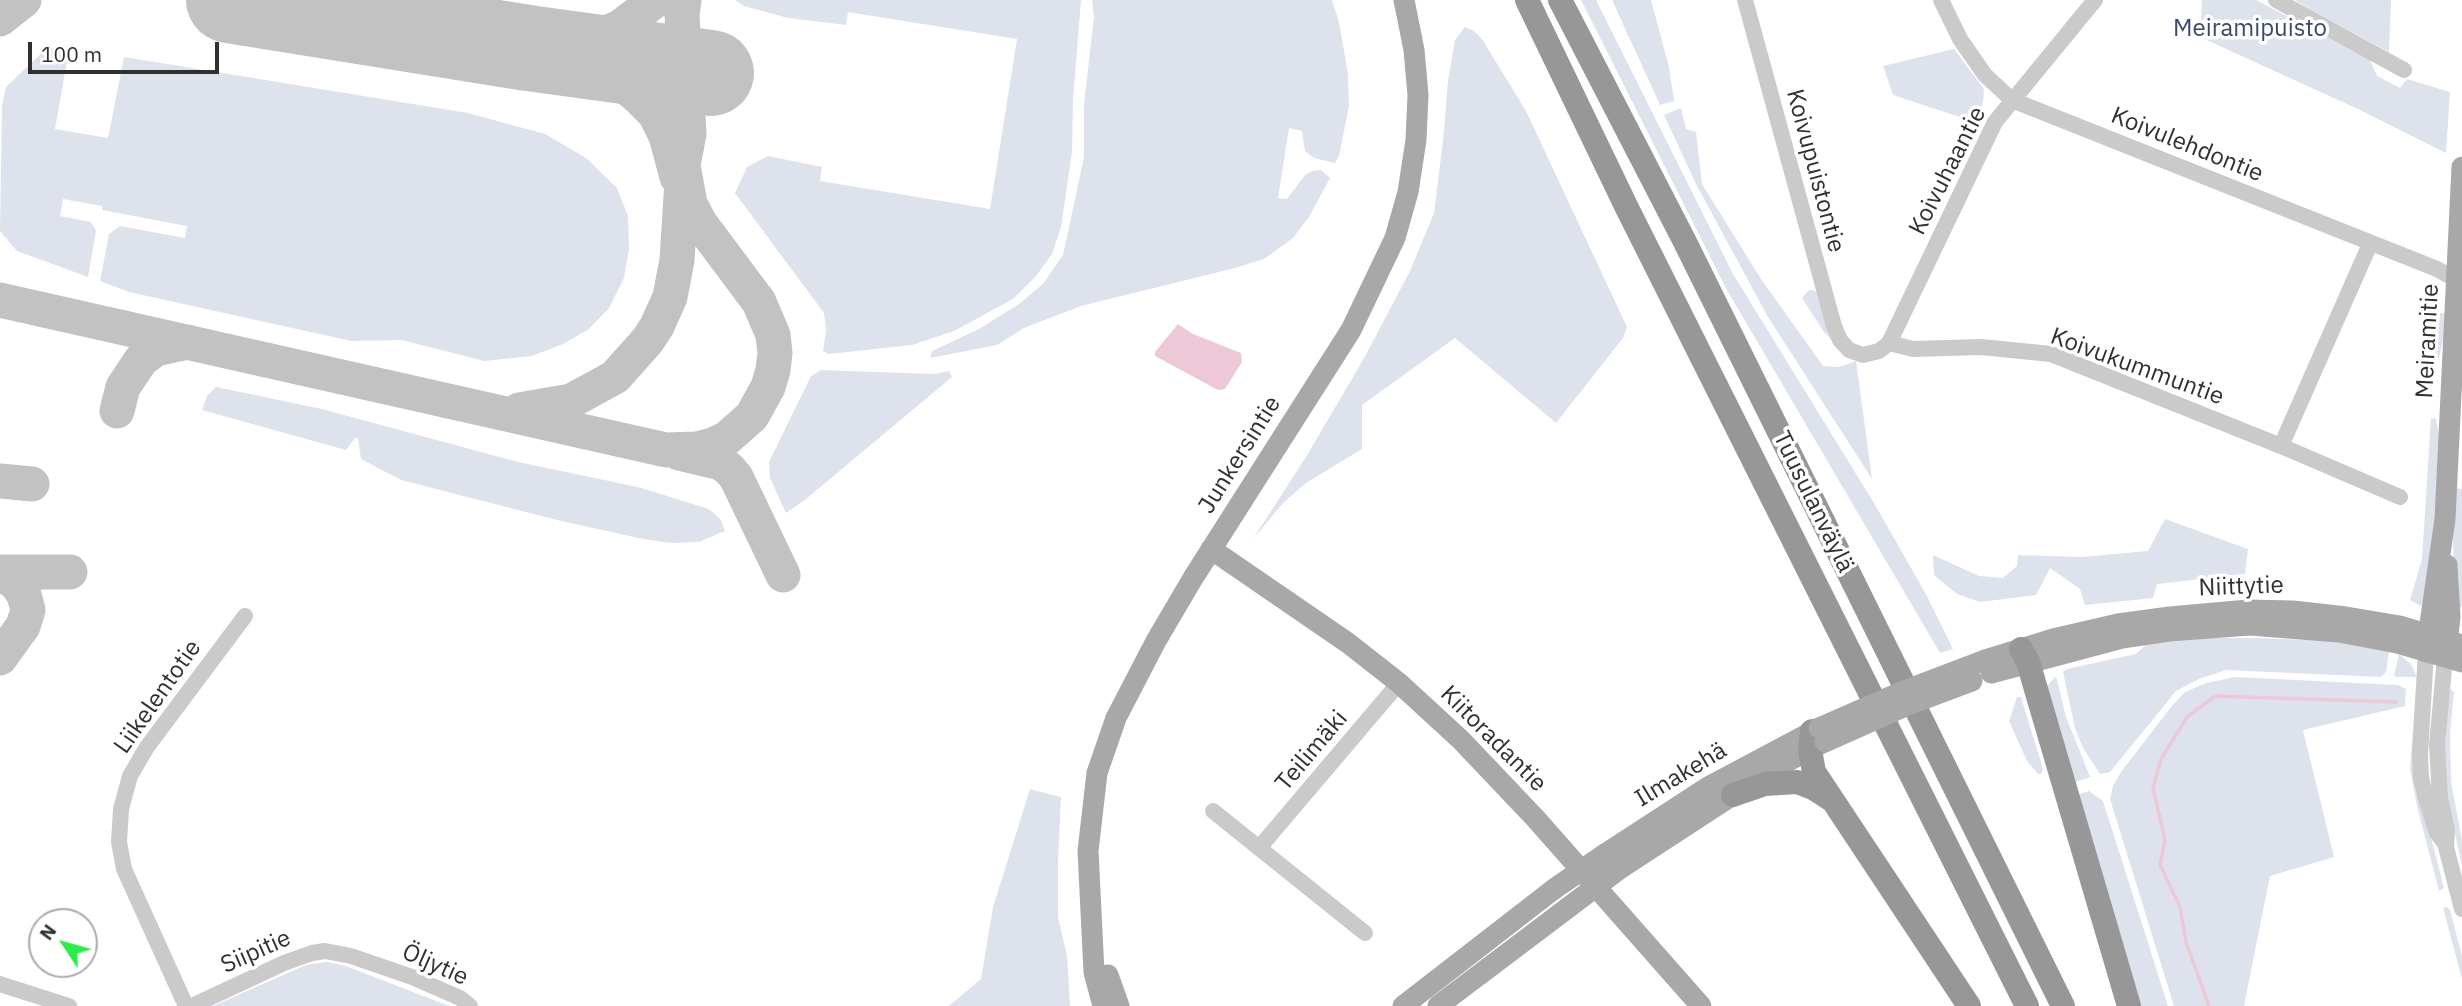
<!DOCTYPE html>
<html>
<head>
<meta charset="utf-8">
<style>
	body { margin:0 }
	#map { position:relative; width:2462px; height:1006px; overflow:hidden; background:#fff; font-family:"IBM Plex Sans",sans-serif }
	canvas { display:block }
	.north { position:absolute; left:28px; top:908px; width:70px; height:70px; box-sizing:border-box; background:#fff; border:2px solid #acacac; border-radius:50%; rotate:306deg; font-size:19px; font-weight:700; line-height:28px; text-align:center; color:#303030 }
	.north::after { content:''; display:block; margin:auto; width:24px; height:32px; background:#2cec47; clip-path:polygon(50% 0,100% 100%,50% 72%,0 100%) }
	.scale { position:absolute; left:28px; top:42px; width:191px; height:32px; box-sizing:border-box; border:4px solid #303030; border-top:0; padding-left:9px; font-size:21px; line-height:24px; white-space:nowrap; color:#303030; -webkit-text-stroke:5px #fff; paint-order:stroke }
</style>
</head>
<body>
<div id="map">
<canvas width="2462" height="1006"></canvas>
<div class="north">N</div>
<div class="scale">100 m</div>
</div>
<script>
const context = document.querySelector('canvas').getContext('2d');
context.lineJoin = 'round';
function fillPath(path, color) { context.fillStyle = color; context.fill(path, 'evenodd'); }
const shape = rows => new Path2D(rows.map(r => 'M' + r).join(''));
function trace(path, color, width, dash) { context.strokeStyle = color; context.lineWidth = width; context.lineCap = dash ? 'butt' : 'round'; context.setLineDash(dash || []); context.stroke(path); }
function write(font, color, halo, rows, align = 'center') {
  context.font = font + ' "IBM Plex Sans",sans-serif'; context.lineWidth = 7; context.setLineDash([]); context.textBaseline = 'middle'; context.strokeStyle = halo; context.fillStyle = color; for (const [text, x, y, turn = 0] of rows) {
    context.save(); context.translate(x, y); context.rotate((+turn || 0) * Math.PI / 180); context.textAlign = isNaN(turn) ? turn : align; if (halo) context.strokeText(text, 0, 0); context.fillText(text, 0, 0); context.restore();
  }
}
const green = shape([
	[735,0,1081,0,1073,101,1072,152,1061,227,1052,254,1036,276,1013,299,954,331,912,345,829,354,823,351,826,330,824,313,735,193,747,167,768,156,822,167,820,181,990,209,1017,39,848,12,846,25,788,18,744,6],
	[1092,0,1332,0,1339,22,1348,74,1349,106,1339,156,1335,163,1314,158,1305,151,1302,131,1289,128,1278,198,1287,199,1305,175,1312,171,1321,170,1330,178,1309,217,1293,238,1264,259,1235,268,1081,306,1024,328,997,345,930,358,932,351,979,329,1019,304,1043,284,1063,255,1084,157,1084,105,1094,16],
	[1581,0,1596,0,1733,274,1874,503,1927,596,1953,649,1940,653,1727,290],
	[1612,0,1651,0,1669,67,1674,101,1660,105],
	[2202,0,2256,0,2370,60,2377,76,2400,88,2407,79,2450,92,2446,153,2360,110,2200,37],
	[2295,0,2391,0,2389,52,2311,10],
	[1465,27,1474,31,1482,39,1526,111,1627,327,1623,338,1556,423,1455,338,1362,405,1362,449,1306,483,1283,503,1253,539,1306,457,1363,360,1410,271,1434,213,1443,141,1448,81,1455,40],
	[47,48,69,50,55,129,108,138,124,57,468,113,545,134,586,158,617,188,628,216,629,249,624,278,609,308,589,329,563,344,532,356,484,361,402,340,351,341,129,292,100,281,109,234,120,226,185,238,187,226,102,210,102,206,63,199,60,216,91,222,96,231,88,277,17,251,0,231,2,105,6,87],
	[1954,49,1984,89,1983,103,1975,122,1893,95,1883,66],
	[1681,108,1686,129,1696,132,1702,184,1761,279,1823,366,1839,367,1856,361,1872,479,1768,317,1696,184,1664,115],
	[1812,290,1817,292,1835,343,1824,332,1802,298,1808,291],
	[2440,313,2447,314,2446,326,2439,358,2435,358,2437,316],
	[821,370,934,374,949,371,952,377,806,499,786,513,770,478,769,462,811,376],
	[216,387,322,409,518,462,638,487,709,509,721,520,725,531,699,542,671,543,643,539,557,520,401,480,361,459,358,438,355,438,346,450,202,410,207,396],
	[2431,418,2436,419,2439,435,2434,539,2425,597,2421,606,2410,600,2422,559],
	[2456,488,2462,489,2462,606,2458,613,2454,604,2453,531],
	[2165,519,2248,549,2245,574,2157,584,2153,598,2085,605,2080,589,2050,568,2036,595,1980,602,1957,594,1934,575,1933,555,1979,576,2003,578,2017,566,2018,555,2082,557,2148,551],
	[2193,638,2258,638,2332,641,2389,652,2386,672,2381,677,2226,670,2199,679,2176,691,2110,772,2100,774,2083,748,2075,728,2063,672,2067,669,2136,654,2148,643],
	[2399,654,2411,664,2417,677,2396,677,2394,675],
	[2056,676,2066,717,2090,777,2072,783,2046,687],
	[2235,677,2398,685,2406,689,2405,706,2303,730,2334,857,2270,876,2244,1006,2174,1006,2110,799,2113,786,2121,772,2171,707,2185,692,2206,683],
	[2416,688,2426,818,2444,888,2439,891,2417,806,2410,769],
	[2450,689,2454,692,2450,733,2451,781,2462,841,2462,866,2447,797,2444,741],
	[2017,697,2021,697,2043,769,2041,774,2038,774,2027,761,2009,721],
	[1030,789,1061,797,1058,862,1058,917,1067,956,1070,1006,949,1006,981,979,993,907],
	[2089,791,2103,801,2168,1006,2138,1006,2074,796],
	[2447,907,2450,910,2462,956,2462,979,2443,908],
	[327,962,346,966,449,1006,213,1006,306,965]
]);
const water = shape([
	[1178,324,1193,334,1241,353,1242,362,1225,389,1218,390,1155,356,1155,352]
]);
const stream = shape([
	[2209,1006,2186,942,2180,907,2160,865,2165,840,2153,788,2161,759,2187,717,2215,696,2396,702]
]);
const taxiway = shape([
	[0,19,24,0],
	[545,47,598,37,620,27,656,0],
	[528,48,580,60,613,76,637,96,655,114,666,136,677,177],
	[0,300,666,450,697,449,713,445,726,439,752,416,768,387,773,370,775,353,773,335,759,302,700,223,690,204,683,165],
	[519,410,571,401,615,377,648,340,657,326,670,297,677,260,683,165,689,134,682,15,684,0],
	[117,411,123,387,141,360,156,349,188,342],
	[679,453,721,463,729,469,736,477,783,575],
	[0,481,32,484],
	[0,572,70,572],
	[0,573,16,583,24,595,28,610,23,626,0,658]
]);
const runway = shape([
	[229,0,528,48,711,73]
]);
const minor = shape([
	[1745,0,1834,326,1840,340,1849,350,1863,355,1879,351,1889,343,1913,349,1981,347,2051,354,2281,446,2400,497],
	[1941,0,1960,39,1985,75,2012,100,2437,269,2462,283],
	[2276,0,2404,70],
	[1889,343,1995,122,2095,0],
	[2281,446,2370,244],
	[2426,652,2420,755,2421,777,2426,799,2437,833,2443,841],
	[2445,657,2437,745,2440,798,2447,830,2446,847,2462,909],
	[1213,811,1365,933],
	[1259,848,1399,683],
	[0,984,69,1006],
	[186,1006,124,869,119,842,121,809,130,776,147,747,245,616],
	[192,1006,284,963,312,953,325,951,351,956,412,977,460,998,470,1006]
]);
const major = shape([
	[1211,549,1348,643,1399,683,1461,740,1536,819,1701,1006],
	[2426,652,2445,519,2462,167],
	[2446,652,2450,617,2447,565],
	[1985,660,2053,639,2118,624,2170,617,2248,610,2293,611,2346,617,2400,626,2462,645],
	[1991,673,2122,638,2169,631,2250,625,2339,632,2397,643,2462,662],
	[1605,854,1708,787,1819,728],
	[1618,870,1733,795,1749,782,1824,742],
	[1108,975,1119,1006],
	[1103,1006,1094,972,1088,851,1097,773,1116,718,1156,641,1193,578,1351,330,1395,238,1408,192,1416,140,1418,95,1414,50,1404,0],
	[1403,1006,1554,889],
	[1438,1006,1569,907]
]);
const highway = shape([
	[1527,0,1626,206,2027,1006],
	[1560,0,1684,240,2063,1006],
	[2021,649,2028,662,2129,1006],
	[1812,731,1810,750,1814,772,1969,1006],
	[1733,795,1765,784,1797,782,1813,788,1830,799]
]);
const majorBridge = shape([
	[1819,728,1901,692,1985,660],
	[1825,742,1908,705,1972,681],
	[1554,889,1605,854],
	[1569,907,1618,870]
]);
const parkNames = [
	["Meiramipuisto",2250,29]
];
const streetNames = [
	["Koivulehdontie",2187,145,22],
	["Koivupuistontie",1815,171,75],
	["Koivuhaantie",1948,171,-63],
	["Meiramitie",2428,341,-87],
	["Koivukummuntie",2137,367,20],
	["Junkersintie",1240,455,-58],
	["Tuusulanväylä",1813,502,64],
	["Niittytie",2241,587,-2],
	["Liikelentotie",158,697,-55],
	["Kiitoradantie",1493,739,45],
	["Teilimäki",1312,751,-50],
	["Ilmakehä",1681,775,-31],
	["Siipitie",256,952,-24],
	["Öljytie",435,965,24]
];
fillPath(green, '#dde2ed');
fillPath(water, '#edc9d7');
trace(stream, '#edc9d7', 3.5);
trace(taxiway, '#c2c2c2', 35);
trace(runway, '#c2c2c2', 86);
trace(minor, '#cacaca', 16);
trace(major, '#a8a8a8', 21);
trace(highway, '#979797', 24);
trace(majorBridge, '#a8a8a8', 21);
write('24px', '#3b486d', '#fff', parkNames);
write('24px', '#303030', '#fff', streetNames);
</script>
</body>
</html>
